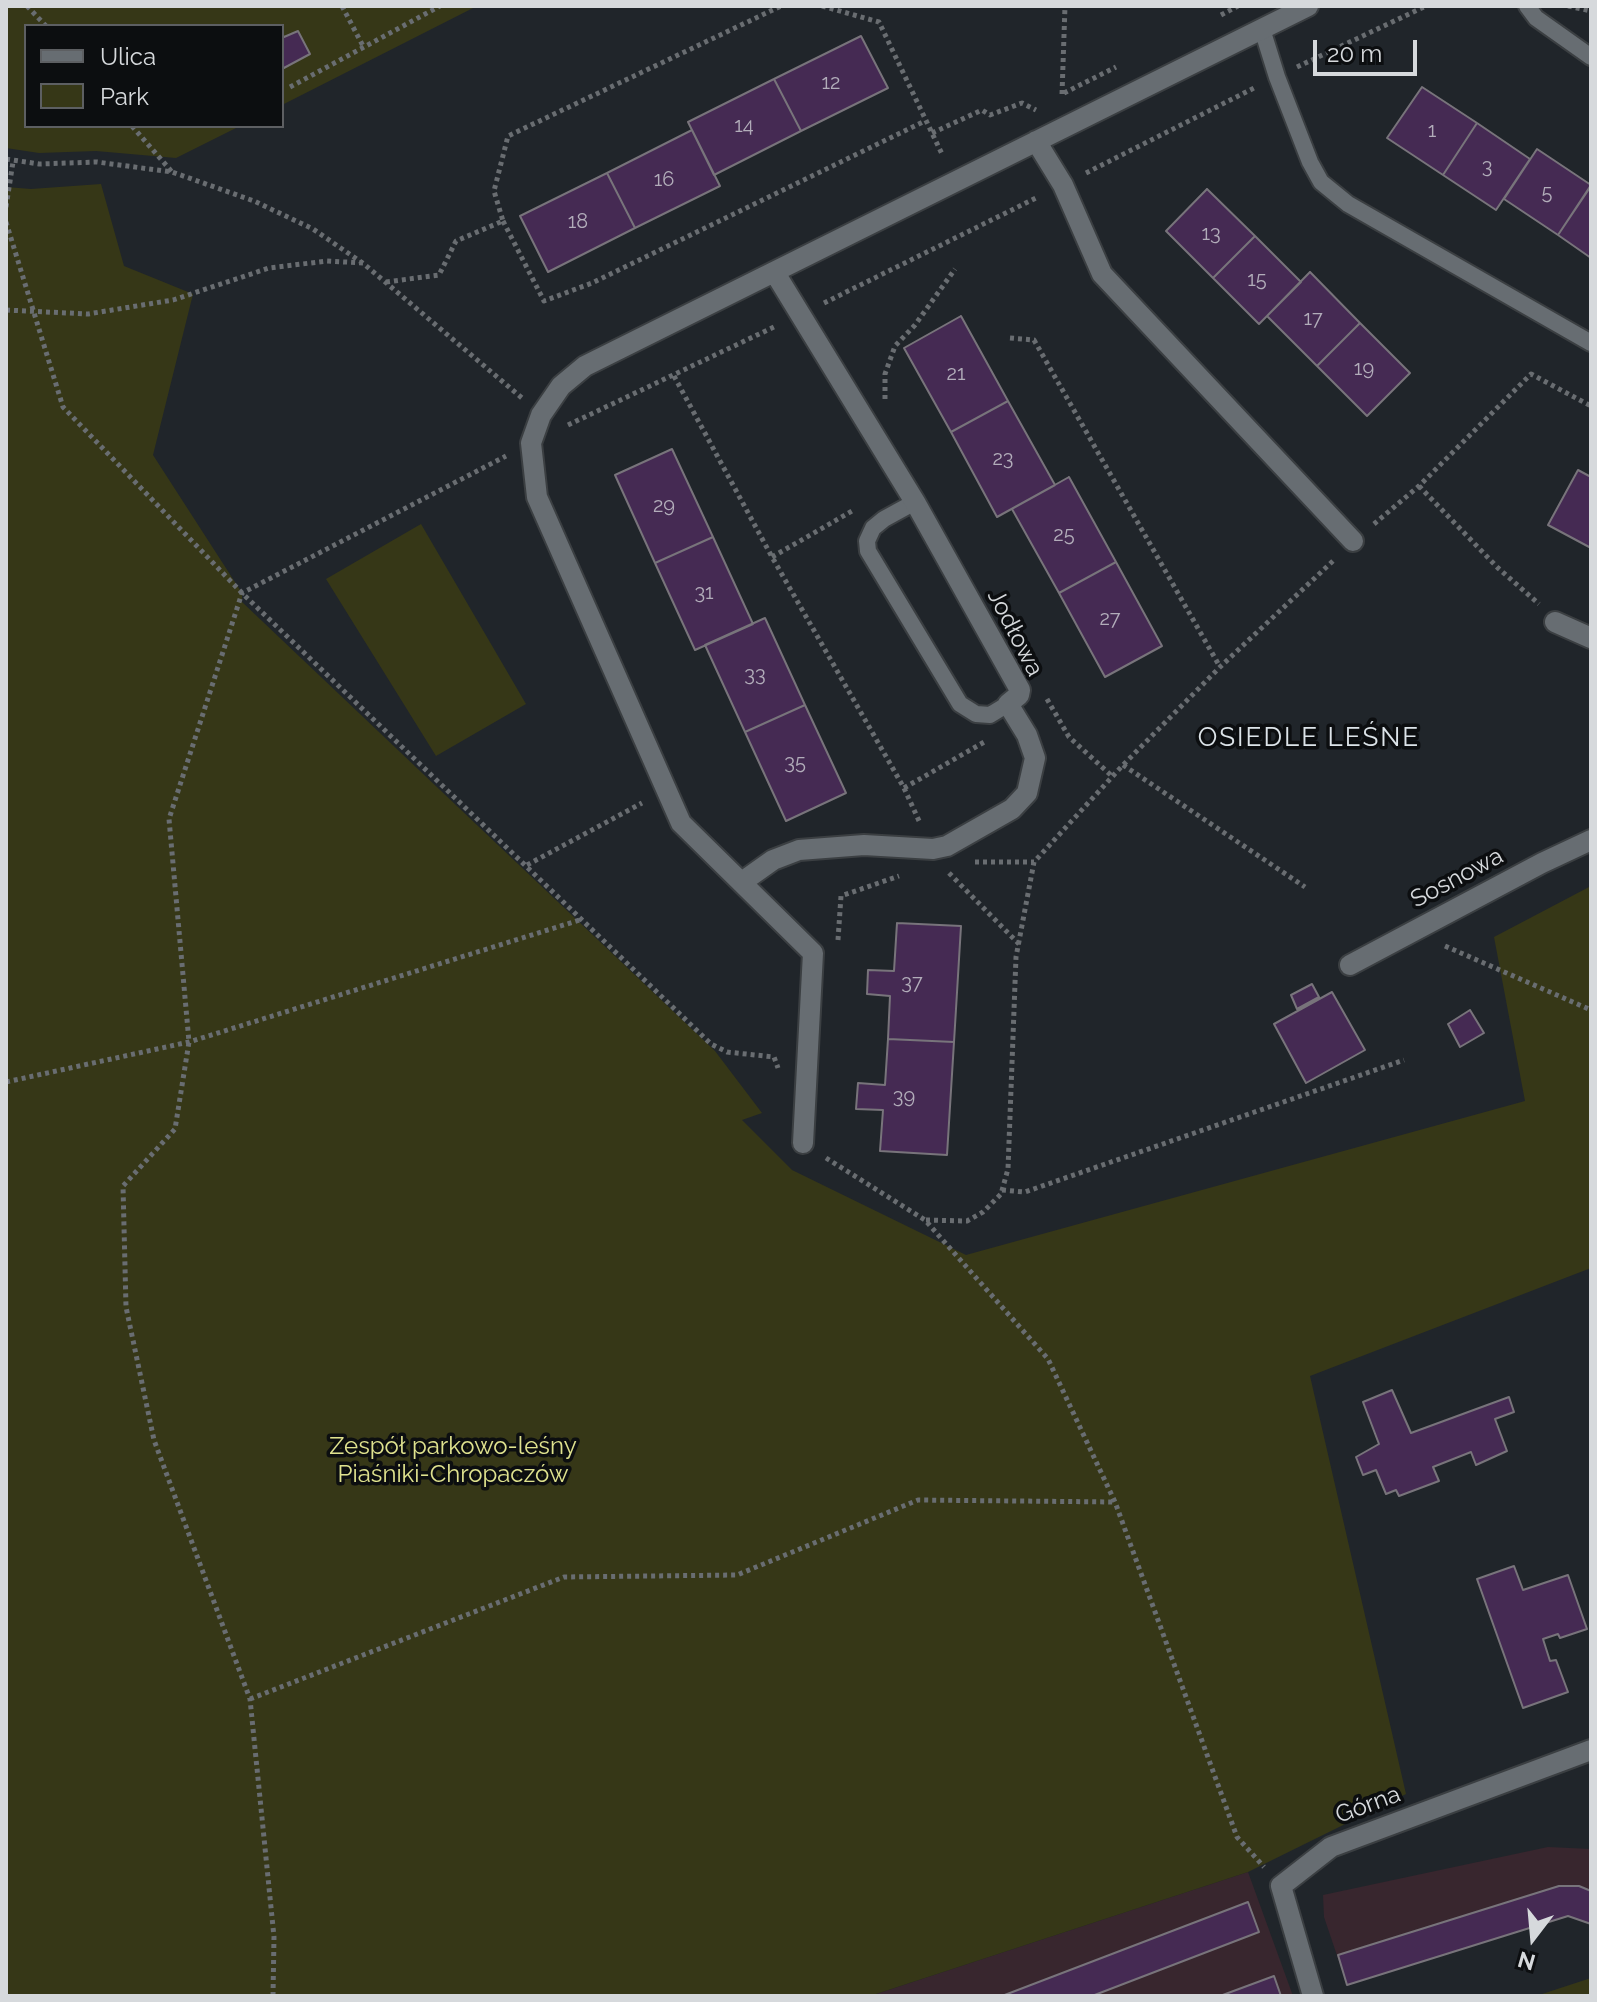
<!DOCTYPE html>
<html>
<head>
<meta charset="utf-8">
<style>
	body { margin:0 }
	#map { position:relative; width:1597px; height:2002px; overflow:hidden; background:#20252a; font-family:Raleway,sans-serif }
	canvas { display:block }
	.frame { position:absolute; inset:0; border:8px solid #d6d9dc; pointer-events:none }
	.legend { position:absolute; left:24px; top:24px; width:260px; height:104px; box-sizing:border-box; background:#0c0e10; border:2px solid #5d5f62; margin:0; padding:10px 14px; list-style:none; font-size:24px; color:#d6d9dc }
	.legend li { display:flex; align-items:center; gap:16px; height:40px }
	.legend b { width:40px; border:2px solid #5d5f62 }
	.north { position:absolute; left:1493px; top:1898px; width:80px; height:80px; -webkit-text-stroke:6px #0c0e10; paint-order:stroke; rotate:196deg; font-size:22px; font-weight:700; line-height:32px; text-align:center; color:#d6d9dc }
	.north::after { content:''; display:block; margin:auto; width:28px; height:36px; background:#d6d9dc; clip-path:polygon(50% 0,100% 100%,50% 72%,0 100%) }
	.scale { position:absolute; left:1313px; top:40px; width:104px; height:36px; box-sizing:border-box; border:4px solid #d6d9dc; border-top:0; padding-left:10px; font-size:24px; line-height:28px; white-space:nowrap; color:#d6d9dc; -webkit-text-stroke:6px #0c0e10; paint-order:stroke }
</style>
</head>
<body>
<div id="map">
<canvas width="1597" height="2002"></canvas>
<div class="frame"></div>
<ul class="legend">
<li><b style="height:10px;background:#676d72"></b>Ulica</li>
<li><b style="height:22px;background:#363717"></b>Park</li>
</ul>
<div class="north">N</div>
<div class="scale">20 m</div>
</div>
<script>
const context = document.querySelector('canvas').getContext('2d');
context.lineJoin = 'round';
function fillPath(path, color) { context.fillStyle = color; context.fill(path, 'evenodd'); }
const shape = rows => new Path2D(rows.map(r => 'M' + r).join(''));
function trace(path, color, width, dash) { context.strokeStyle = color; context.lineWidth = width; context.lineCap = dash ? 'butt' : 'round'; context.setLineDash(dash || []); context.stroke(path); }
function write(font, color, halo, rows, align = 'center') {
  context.font = font + ' Raleway,sans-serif'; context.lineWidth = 7; context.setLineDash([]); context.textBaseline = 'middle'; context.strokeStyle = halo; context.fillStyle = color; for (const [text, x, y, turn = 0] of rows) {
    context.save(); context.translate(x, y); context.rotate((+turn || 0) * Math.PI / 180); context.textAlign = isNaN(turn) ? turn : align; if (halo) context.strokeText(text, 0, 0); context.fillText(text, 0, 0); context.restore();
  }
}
const industrial = shape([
	[1548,1847,1591,1849,1591,1924,1568,1916,1347,1985,1324,1917,1323,1895],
	[1248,1872,1293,1996,870,1996]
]);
const green = shape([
	[6,6,477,6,282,105,282,26,26,26,26,126,240,126,176,158,96,151,39,153,6,148],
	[101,184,124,266,193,294,153,455,242,593,242,602,715,1051,762,1113,742,1120,792,1170,966,1255,1525,1101,1494,937,1591,886,1591,1268,1310,1376,1406,1794,1248,1872,870,1996,6,1996,6,187,31,189],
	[421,524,526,704,436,756,326,579],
	[1591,1978,1591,1996,1536,1996]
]);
const building = shape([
	[298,31,310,54,282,69,282,34,284,37,298,31],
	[861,36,888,88,801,131,774,79,861,36],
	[774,79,801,131,714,175,688,122,774,79],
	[1422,87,1477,123,1443,175,1387,138,1422,87],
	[1477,123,1530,159,1496,210,1443,175,1477,123],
	[692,130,720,186,635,228,607,173,692,130],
	[1537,149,1591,185,1558,235,1504,199,1537,149],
	[607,173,635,228,548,272,520,216,607,173],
	[1591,186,1591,258,1558,235,1591,186],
	[1207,189,1255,236,1213,278,1166,231,1207,189],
	[1255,236,1301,282,1259,324,1213,278,1255,236],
	[1310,272,1360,323,1317,366,1267,316,1310,272],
	[961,316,1008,401,951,432,904,348,961,316],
	[1360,323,1410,373,1367,416,1317,366,1360,323],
	[1008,401,1055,485,997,517,951,432,1008,401],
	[672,449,713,537,655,563,615,475,672,449],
	[1578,470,1591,477,1591,548,1548,525,1578,470],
	[1069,477,1116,562,1059,593,1012,509,1069,477],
	[713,537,753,624,695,650,655,563,713,537],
	[1116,562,1162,646,1105,677,1059,593,1116,562],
	[765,618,805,705,745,732,705,645,765,618],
	[805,705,846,793,786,821,745,732,805,705],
	[897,923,961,926,954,1042,888,1039,890,996,867,994,868,970,894,971,897,923],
	[1312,984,1319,997,1297,1009,1291,995,1312,984],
	[1332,992,1365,1050,1306,1083,1274,1024,1332,992],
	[1470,1010,1484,1033,1460,1047,1448,1024,1470,1010],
	[888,1039,954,1042,947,1155,880,1151,883,1110,856,1109,858,1083,885,1085,888,1039],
	[1392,1390,1411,1433,1509,1397,1514,1412,1495,1419,1507,1451,1476,1465,1471,1452,1433,1467,1439,1481,1399,1496,1396,1490,1386,1494,1376,1470,1363,1475,1356,1457,1379,1444,1363,1402,1392,1390],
	[1514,1566,1523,1590,1568,1575,1587,1629,1560,1638,1558,1634,1543,1639,1550,1661,1556,1660,1568,1692,1523,1708,1477,1579,1514,1566],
	[1559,1886,1579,1886,1591,1891,1591,1924,1568,1916,1347,1985,1338,1955,1559,1886],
	[1248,1902,1259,1932,1092,1996,1002,1996,1248,1902],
	[1274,1976,1281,1996,1220,1996,1274,1976]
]);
const path = shape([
	[27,6,46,26],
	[342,6,363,46],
	[822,6,879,22,942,154],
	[1568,6,1591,11],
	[1221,15,1238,6],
	[1297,67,1426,6],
	[290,87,440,6],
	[1064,93,1116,67],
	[1062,94,1065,6],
	[132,126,172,172],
	[932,133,982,110,990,115,1022,103,1036,110],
	[6,159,39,164,97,162,172,172,254,201,313,229,364,264,522,398],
	[1086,173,1256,87],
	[6,207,13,162],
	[503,221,544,301,592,283,925,121],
	[6,222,63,407,242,593,711,1044,727,1052,774,1057,778,1068],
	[386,282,439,275,456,241,503,221,494,191,508,136,781,6],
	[824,303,1038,197],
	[6,310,88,314,173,300,269,268,327,261,363,263],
	[1010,338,1034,340,1220,667],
	[674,376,772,557,904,788,920,823],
	[885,399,885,374,895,346,915,325,955,269],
	[568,425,776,326],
	[1419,486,1498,568,1539,604],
	[1374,524,1419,486,1531,374,1591,406],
	[772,557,852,511],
	[1047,699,1069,737,1113,777],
	[1123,765,1305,887],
	[904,788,986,741],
	[975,862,1034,862],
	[527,865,642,803],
	[949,873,1019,944],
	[838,940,841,896,899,876],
	[1445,946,1591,1010],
	[6,1082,189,1042,583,919],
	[826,1158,925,1220,1048,1359,1115,1502,1237,1837,1264,1867],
	[1002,1190,1025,1192,1404,1060],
	[926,1220,967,1221,983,1212,1001,1194,1008,1169,1016,957,1034,862,1123,765,1220,667,1334,560],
	[250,1699,564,1577,737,1575,918,1500,1115,1502],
	[273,1996,274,1937,250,1699,154,1440,126,1307,123,1186,175,1129,189,1042,169,819,242,593,506,456]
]);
const lane = shape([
	[1527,6,1536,18,1591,57],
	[1262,29,1277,77,1310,162,1321,182,1348,204,1591,343],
	[915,502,884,519,873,528,867,541,868,551,960,704,976,714,990,715,1008,704]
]);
const street = shape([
	[1036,141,1063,185,1102,274,1353,541],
	[1555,622,1591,638],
	[742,882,773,860,799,850,864,845,933,849,947,846,1012,809,1027,793,1035,758,1027,735,1008,704,1019,695,1020,690,915,502,775,273],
	[1350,965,1542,863,1591,840],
	[803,1143,813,953,681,823,537,497,531,443,541,415,561,386,585,366,1308,6],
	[1313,1996,1281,1886,1331,1847,1591,1750]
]);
const numberNames = [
	["12",831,83],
	["14",744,126],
	["1",1432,131],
	["3",1487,167],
	["16",664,180],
	["5",1547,193],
	["18",578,222],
	["13",1211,234],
	["15",1257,280],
	["17",1313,319],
	["19",1364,369],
	["21",956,374],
	["23",1003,459],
	["29",664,506],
	["25",1064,535],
	["31",704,593],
	["27",1110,619],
	["33",755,675],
	["35",795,763],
	["37",912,983],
	["39",904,1097]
];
const streetNames = [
	["Jodłowa",1015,633,63],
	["Sosnowa",1457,878,-28],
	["Górna",1368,1805,-20]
];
const parkNames = [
	["Zespół parkowo-leśny",453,1447],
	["Piaśniki-Chropaczów",453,1475]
];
const neighbourhoodNames = [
	["OSIEDLE LEŚNE",1309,738]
];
fillPath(industrial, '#38262e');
fillPath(green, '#363717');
fillPath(building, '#452a53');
trace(building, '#78747b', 2);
trace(lane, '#3b3f42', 20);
trace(street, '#3b3f42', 24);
trace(path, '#696d71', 5, [4, 4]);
trace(lane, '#676d72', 16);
trace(street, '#676d72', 20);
write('20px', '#b2adba', null, numberNames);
write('24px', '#d6d9dc', '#0c0e10', streetNames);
write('24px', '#dfe28e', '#0c0e10', parkNames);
context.letterSpacing = '2px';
write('26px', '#dce3e8', '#0c0e10', neighbourhoodNames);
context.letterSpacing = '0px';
</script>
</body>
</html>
